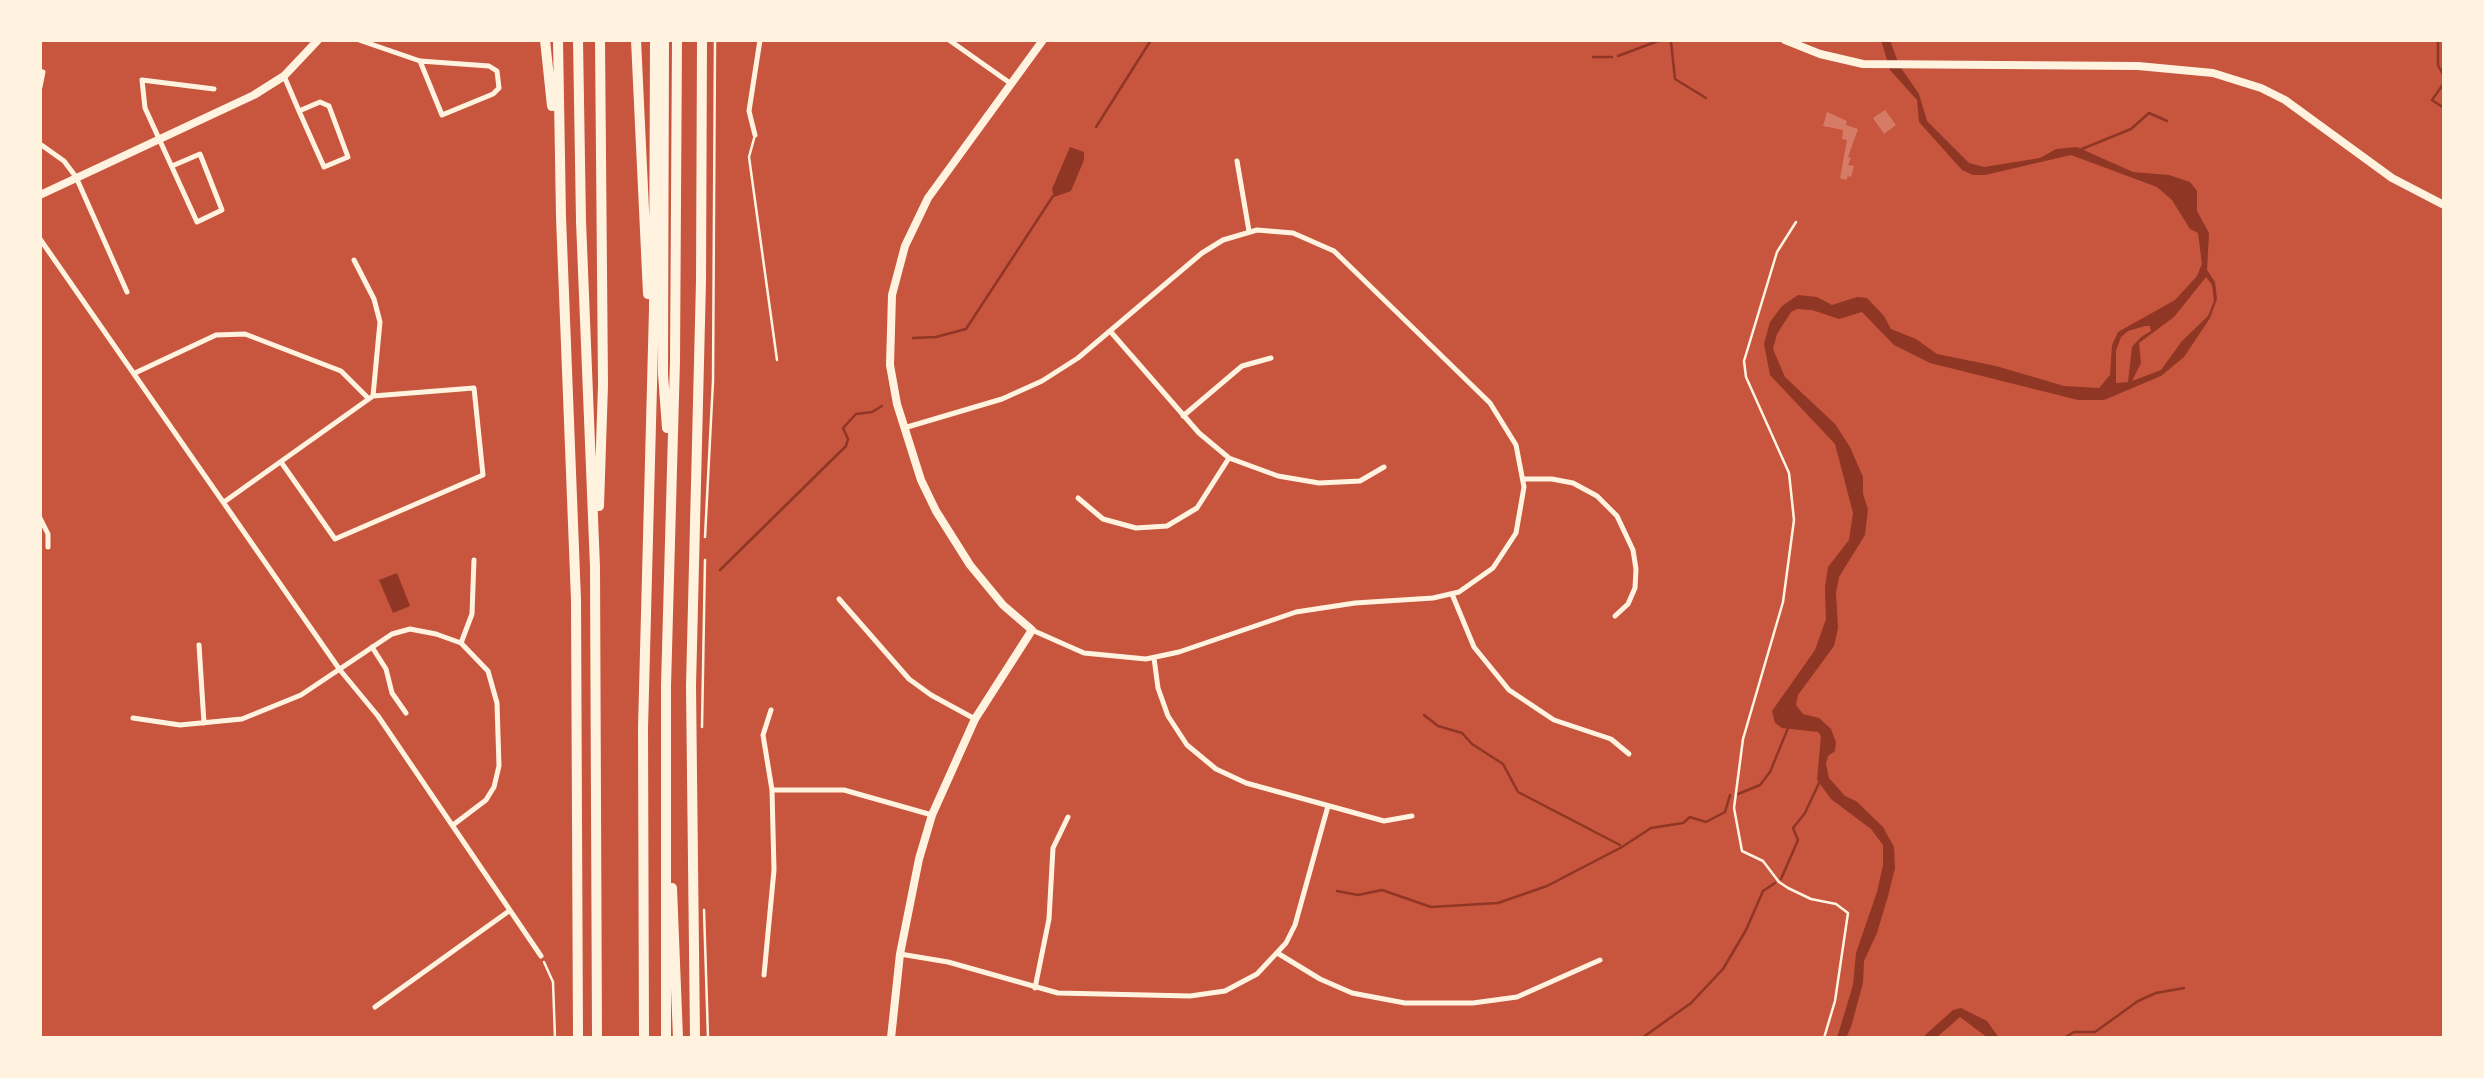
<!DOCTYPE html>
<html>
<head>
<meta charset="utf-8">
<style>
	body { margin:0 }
	#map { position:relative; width:2484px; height:1078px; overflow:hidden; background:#c8553d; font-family:"Public Sans",sans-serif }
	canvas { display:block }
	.frame { position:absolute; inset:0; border:42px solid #fff3e0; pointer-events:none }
</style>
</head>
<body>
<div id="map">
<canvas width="2484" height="1078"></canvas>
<div class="frame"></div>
</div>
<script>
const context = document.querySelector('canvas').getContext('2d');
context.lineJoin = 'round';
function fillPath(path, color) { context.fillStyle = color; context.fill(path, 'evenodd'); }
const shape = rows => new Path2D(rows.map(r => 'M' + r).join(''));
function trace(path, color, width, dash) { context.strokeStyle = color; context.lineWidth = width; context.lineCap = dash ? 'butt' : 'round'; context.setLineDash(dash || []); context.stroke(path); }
const water = shape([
	[1881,40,1890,40,1899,65,1919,94,1927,121,1969,163,1984,167,2040,158,2056,149,2077,147,2133,172,2169,175,2190,182,2197,191,2197,211,2209,233,2207,270,2215,282,2217,299,2210,318,2184,357,2161,376,2104,400,2078,400,1930,363,1894,345,1862,312,1839,319,1812,310,1797,309,1791,312,1777,334,1773,349,1785,377,1835,424,1850,447,1863,477,1863,494,1868,509,1865,535,1839,577,1836,593,1838,628,1834,646,1798,695,1796,705,1803,714,1819,718,1831,729,1836,742,1835,751,1828,756,1826,764,1829,778,1845,796,1856,801,1883,827,1894,847,1895,868,1888,896,1877,933,1864,961,1863,983,1851,1027,1846,1038,1837,1038,1853,985,1856,953,1877,892,1883,865,1883,845,1871,829,1831,799,1817,780,1821,736,1818,732,1782,728,1775,723,1772,711,1815,650,1826,619,1825,587,1828,567,1849,540,1853,513,1835,444,1770,375,1764,344,1770,322,1782,306,1798,295,1817,297,1832,305,1857,297,1867,298,1884,316,1891,329,1916,339,1937,354,1996,366,2064,386,2099,388,2110,375,2112,345,2118,332,2175,300,2197,276,2202,264,2198,233,2190,229,2172,200,2157,187,2071,155,1985,175,1973,175,1962,170,1919,122,1917,100,1890,70],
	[2206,277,2212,285,2214,301,2208,316,2182,341,2161,370,2132,381,2141,363,2139,343,2174,317],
	[2145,326,2150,326,2151,331,2141,337,2132,347,2128,382,2116,383,2116,351,2121,337,2128,331],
	[1070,147,1084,152,1084,160,1071,191,1054,197,1052,189],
	[397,573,410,606,393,613,379,580],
	[1961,1008,1987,1021,1999,1038,1988,1038,1960,1017,1936,1038,1922,1038,1953,1010]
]);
const stream = shape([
	[2438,40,2438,65,2444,76],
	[1671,42,1675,79,1706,98],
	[1618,56,1658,41,1674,40],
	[1593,57,1612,57],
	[2444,83,2432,100,2444,108],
	[1096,127,1151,40],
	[2082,149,2131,129,2149,113,2167,121],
	[913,338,936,337,966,329,1053,196],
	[720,570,846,446,848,439,843,428,856,414,872,412,882,406],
	[1424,715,1438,726,1462,733,1472,744,1503,764,1518,792,1620,845],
	[1738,794,1760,785,1770,772,1788,728],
	[1781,879,1798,840,1793,828,1805,813,1819,783],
	[1337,891,1358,895,1382,890,1431,907,1498,903,1547,886,1622,847,1651,828,1683,823,1690,817,1706,822,1725,812,1730,795],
	[1642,1038,1691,1003,1723,969,1746,930,1763,891,1775,883],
	[2064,1038,2074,1032,2095,1032,2138,1001,2156,993,2184,988]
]);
const building = shape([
	[1885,110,1896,125,1884,134,1873,118],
	[1827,112,1847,121,1846,125,1858,129,1848,157,1851,158,1848,165,1854,166,1851,177,1848,176,1846,180,1840,178,1847,140,1842,139,1843,130,1823,126]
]);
const path = shape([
	[1796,222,1777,252,1744,361,1746,377,1789,473,1794,520,1783,602,1743,739,1734,808,1742,851,1763,861,1779,882,1788,888,1811,899,1836,904,1848,913,1835,1001,1824,1038],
	[705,537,713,381,715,40],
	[702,727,705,560],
	[704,910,708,1038],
	[544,962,553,982,555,1038]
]);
const service = shape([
	[755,135,749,157,777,360]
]);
const minor = shape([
	[359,40,420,61,489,66,497,71,499,88,493,94,442,115,420,61],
	[949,40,1010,83],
	[40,72,43,72,40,87],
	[284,76,299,111,324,167,348,157,329,106,320,102,299,111],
	[755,135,749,111,760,40],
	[40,144,64,161,76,177,127,292],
	[1237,161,1249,231],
	[172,166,200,154,222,210,197,222,145,108,142,80,214,89],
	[40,239,340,670,378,716,541,956],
	[1110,331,1199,433,1229,458,1278,476,1319,483,1360,481,1384,467],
	[135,373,216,335,245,334,341,371,369,399],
	[1183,416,1242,366,1271,358],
	[904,428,1002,399,1042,381,1078,358,1202,253,1223,240,1257,230,1293,233,1334,251,1490,403,1516,445,1524,487,1516,533,1493,568,1459,592,1433,598,1355,603,1296,612,1179,652,1146,659,1084,653,1032,630],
	[281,462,335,539,483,475,474,388,373,396],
	[1524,479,1552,479,1573,483,1597,496,1617,516,1633,550,1636,569,1635,588,1628,604,1615,616],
	[1078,498,1103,519,1136,528,1167,526,1197,508,1229,458],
	[224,502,373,396,380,322,374,299,354,260],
	[40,518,48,534,48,547],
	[1452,594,1474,647,1509,690,1554,720,1611,739,1629,754],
	[839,599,909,679,931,695,975,719],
	[461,643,472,614,474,560],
	[199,645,204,723],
	[372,647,386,669,392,693,406,713],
	[1154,658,1158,688,1168,716,1187,745,1216,769,1246,783,1384,821,1412,816],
	[133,718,180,725,242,719,301,695,392,634,410,629,436,634,461,643,488,671,497,703,499,766,494,787,486,800,453,825],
	[772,790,844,790,932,815],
	[900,954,948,962,1058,993,1190,996,1225,991,1257,974,1286,943,1295,925,1328,806],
	[1279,954,1320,979,1352,993,1405,1003,1473,1003,1517,997,1600,960],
	[764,975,774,870,772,790,763,735,771,710],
	[1035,988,1049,919,1053,848,1068,817],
	[375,1007,509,911]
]);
const tertiary = shape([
	[40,195,254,95,284,76,318,40],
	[891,1038,900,954,919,859,932,815,975,719,1032,630,1003,605,970,565,936,511,921,480,897,404,890,365,892,295,905,246,928,198,1043,40]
]);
const secondary = shape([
	[1785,40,1820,54,1863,64,2138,66,2213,73,2261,88,2285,100,2392,178,2444,205]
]);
const motorway = shape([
	[545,40,552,106],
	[558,40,561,217,576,600,578,1038],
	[578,40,581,221,595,567,597,1038],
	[636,40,648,294],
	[664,40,663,374,667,428],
	[599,506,603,385,600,40],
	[672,888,678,1038],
	[644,1038,643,728,654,309,655,40],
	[666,1038,666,686,675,361,677,40],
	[695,1038,691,686,701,281,702,40]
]);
fillPath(water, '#8f3625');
trace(stream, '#8f3625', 2.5);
fillPath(building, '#d67c66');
trace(path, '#fff3e0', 2.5);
trace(service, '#fff3e0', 2.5);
trace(minor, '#fff3e0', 5);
trace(tertiary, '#fff3e0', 8);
trace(secondary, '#fff3e0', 8);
trace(motorway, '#fff3e0', 10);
</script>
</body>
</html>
